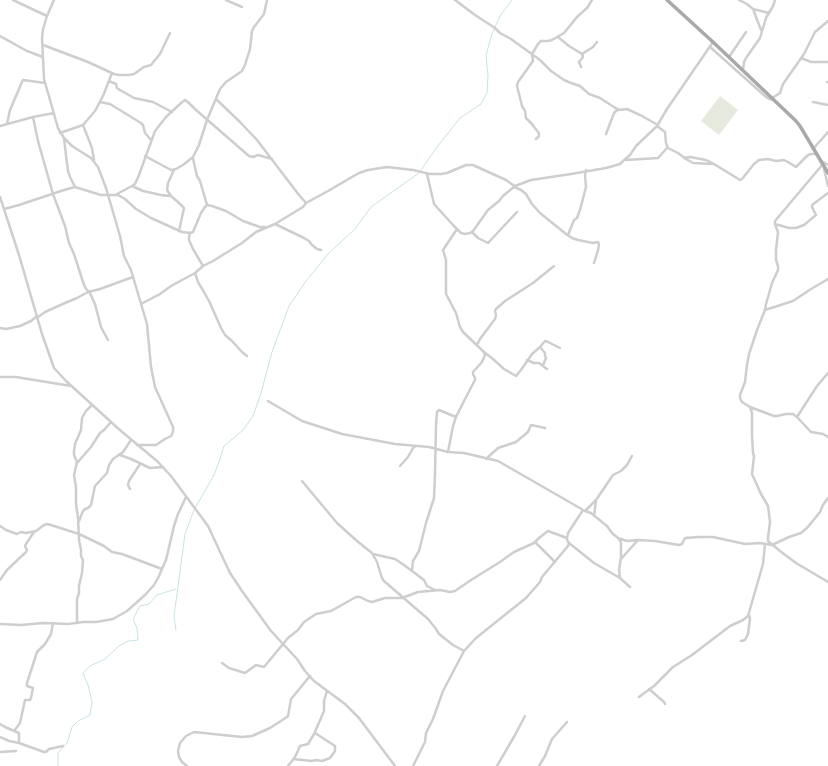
<!DOCTYPE html>
<html>
<head>
<meta charset="utf-8">
<style>
	body { margin:0 }
	canvas { display:block; background:#fff }
</style>
</head>
<body>
<canvas width="828" height="766"></canvas>
<script>
const context = document.querySelector('canvas').getContext('2d');
context.lineJoin = 'round';
function fillPath(path, color) { context.fillStyle = color; context.fill(path, 'evenodd'); }
const shape = rows => new Path2D(rows.map(r => 'M' + r).join(''));
function trace(path, color, width, dash) { context.strokeStyle = color; context.lineWidth = width; context.lineCap = dash ? 'butt' : 'round'; context.setLineDash(dash || []); context.stroke(path); }
const green = shape([
	[720,96,738,110,719,135,701,121]
]);
const stream = shape([
	[421,170,437,147,460,118,481,104,487,93,488,76,486,55,492,34,500,16,512,0],
	[176,630,174,616,185,534,194,510,214,475,219,462,224,446,243,430,253,416,261,393,272,352,289,306,306,281,328,254,355,229,371,207,419,173],
	[58,766,58,753,67,743,72,727,78,721,90,715,92,702,88,685,83,673,90,666,105,659,119,646,128,641,138,640,137,628,133,619,140,606,149,604,157,595,176,589]
]);
const minor = shape([
	[13,0,47,16],
	[54,0,47,16,43,29,42,38,44,79,58,128,64,138,72,146,91,158,98,167,106,188,120,236,124,256,131,270,147,324,151,367,155,387,173,427,173,432,171,436,165,439,156,445,137,445],
	[226,0,242,7],
	[455,0,475,15,495,28,500,33,511,39,540,60,551,71,564,80,571,83,580,86,589,94,600,98,617,109,619,110,627,109,640,115,658,125],
	[739,0,747,4,753,9,761,30],
	[753,9,769,13],
	[0,36,27,51,43,57],
	[558,37,569,46,582,54,583,57,579,62,581,67],
	[43,45,88,62,114,74,119,75,129,75,134,74,144,67,151,65,160,54,170,33],
	[710,47,765,96,769,99,774,100],
	[582,54,593,47,597,42],
	[729,57,746,32],
	[801,58,811,62,828,62],
	[743,70,744,62,746,58,760,38,766,18,773,6,775,0],
	[109,81,116,84,117,88,120,90,134,98,153,102,172,112],
	[827,82,828,82],
	[772,98,780,93,783,84,804,54,815,32,828,21],
	[216,99,240,122,257,140,299,195,306,203],
	[100,102,110,104,141,123,143,125,145,133,151,140],
	[813,102,828,105],
	[33,117,38,141,53,194,65,226,69,243,74,254,84,285,88,292],
	[7,124,10,110,22,82,23,80,45,83],
	[83,125,92,148,94,160],
	[0,126,33,117,54,113],
	[657,126,665,132,666,143,668,148,678,153,686,159,693,163,714,164,740,180,742,179,754,164,759,160,768,159,776,161,784,160,788,162,796,167,808,155,811,154,816,154],
	[60,133,83,125,95,111,103,96,112,73],
	[606,134,614,113,618,109],
	[64,139,68,171,70,177,75,187],
	[536,139,539,136,539,133,534,127,532,124,526,118,525,111,522,106,517,86,518,82,533,61,532,54,538,44,541,41,548,41,552,40,564,33,577,17,587,8,592,0],
	[813,149,828,132],
	[145,156,171,170,176,169,183,165,193,157,199,145,207,120,220,89,226,82,242,71,245,65,250,49,252,31,254,27,264,14,267,0],
	[193,157,194,163,197,176,200,181,207,205],
	[684,158,690,157,706,160,714,164],
	[626,160,658,158,667,148],
	[821,161,825,163,828,165],
	[824,169,828,186],
	[174,170,168,183,167,190,171,196,179,203,184,208,179,231],
	[427,174,434,204,453,225,461,233,465,234,470,233,473,231,488,210,499,201,503,196,515,186],
	[132,186,143,191,161,195,170,196],
	[514,187,521,190,526,194,532,204,540,213,566,234,572,238,578,240,593,243,598,242,599,244,598,250,594,263],
	[117,194,132,186,135,184,139,175,155,131,166,117,181,103,185,100,189,103,196,110,249,156,253,157,258,155,272,159],
	[0,197,19,255,42,334,54,368,66,381,121,431,157,461,171,476,208,526,230,573,242,591,271,631,297,659,305,671,314,681,345,704,359,718,395,766],
	[4,209,19,205,64,190,75,187,101,195,118,195,125,199,136,209,151,218,182,232,190,233,193,232,201,213,205,207,207,205,212,206,226,211,243,221,260,227,265,227],
	[275,224,304,238,309,241,312,245,317,249,321,250],
	[775,224,789,228,796,228,804,225,816,215,812,207,812,205,828,193],
	[472,232,478,238,488,243,517,212],
	[190,233,189,237,189,240,193,249,203,266],
	[568,235,574,220,577,218,580,210,586,187,585,176,586,170],
	[195,273,198,282,204,292,210,303,221,328,225,335,232,341,242,352,247,356],
	[828,279,811,289,793,301,765,310,757,330,749,354,747,365,745,382,740,395,740,398,742,402,750,407,752,413,752,435,753,453,754,456,752,474,761,494,768,506,770,522,768,538,768,541,780,551,796,563,828,582],
	[89,291,95,304,101,327,108,340],
	[141,304,160,294,171,286,195,273,203,266,213,261,242,243,256,232,275,224,303,207,306,203,328,191,352,177,359,173,368,170,387,167,413,170,430,174,441,174,447,173,466,165,473,165,506,180,513,185,515,186,531,180,571,174,606,168,620,164,623,161,630,155,636,146,657,126,667,109,713,42],
	[765,310,766,304,772,283,778,270,778,266,776,260,776,250,778,232,775,224,775,221,823,164],
	[38,317,45,312,65,303,77,298,88,292,100,289,133,277],
	[0,328,6,329,20,326,31,321,37,316],
	[477,345,480,339,495,319,496,315,495,311,496,309,505,301,533,283,554,266],
	[540,347,545,353,545,356,546,358,543,365],
	[484,352,493,359,504,369,516,376,521,370,532,354,540,347,545,341,548,342,560,348],
	[527,360,534,363,539,363,547,369],
	[0,377,16,377,71,386],
	[268,401,302,421,342,434,395,444,429,447,448,452,464,453,498,461,585,511,591,513,607,526,612,533,618,538,627,541,639,540,655,541,679,545,682,544,685,538,699,537,713,537,745,544,760,543,772,545,789,537,801,533,807,528,820,512,823,505,828,498],
	[750,407,774,416,777,416,786,414,793,414,797,417,811,432,823,434,828,437],
	[797,417,817,386,828,373],
	[448,452,453,426,456,417,465,399,475,380,475,378,473,374,473,372,482,362,485,355,484,352,463,332,460,327,456,313,446,294,446,260,443,250,457,229],
	[120,455,131,459,150,468,163,467],
	[486,459,498,448,516,442,528,432,531,425,545,428],
	[77,463,91,447,100,433,104,430,111,422],
	[400,466,408,457,413,448,415,446],
	[302,481,337,523,357,541,372,553,377,562,382,578,384,581,428,619,436,629,439,634,453,645,464,651],
	[130,489,128,485,129,481,140,464],
	[585,511,596,500,613,475,621,471,627,465,632,456],
	[594,516,596,500],
	[79,521,83,511,85,509,88,508,91,505,95,486,107,473,109,465,113,459,123,452,131,440],
	[0,526,6,530,17,534,21,532,26,533,36,531,44,525,47,524,51,525,79,534,104,546,112,552,122,554,162,569],
	[618,538,621,542,621,557,619,570,620,578],
	[535,542,555,562],
	[569,543,594,563,620,578,630,587],
	[373,554,395,559,404,565,424,580,427,586,435,590],
	[621,559,638,540],
	[412,570,413,561,419,551,426,523,434,498,435,474,436,425,437,412,439,410,456,417],
	[0,580,7,570,26,552,27,550,25,546,26,544,34,532],
	[77,623,77,599,79,593,79,586,82,573,83,560,81,556,81,550,79,540,78,518,76,504,76,487,74,475,77,462,74,455,74,451,75,444,81,430,82,418,86,411,92,405],
	[0,624,21,625,43,623,68,624,83,622,96,622,113,619,127,611,145,595,154,585,158,578,166,560,174,526,178,514,186,497],
	[741,641,745,640,748,634,750,618,749,615],
	[222,663,229,668,245,673,256,665,264,667,288,638,298,630,304,622,316,614,331,611,356,597,360,597,368,601,372,602,385,598,402,598,418,592,440,590,450,592,455,591,471,580,500,562,514,552,534,543,539,538,548,531,567,538],
	[649,689,664,702,665,704],
	[639,697,654,686,673,667,692,655,730,626,743,620,748,616,763,564,765,544],
	[0,724,5,727,19,733,19,743],
	[14,731,20,723,25,700,30,700,31,698,33,688,27,686,27,683,37,652,45,644,51,634,53,623],
	[0,737,9,741,19,743,44,752,46,752,49,749,63,746],
	[0,752,16,751],
	[293,759,312,761,316,760,322,761,330,758,335,751,335,746,315,733],
	[187,766,182,762,179,757,178,751,180,743,186,736,194,732,242,737,252,736,270,728,287,717,288,716,291,699,310,676],
	[288,766,295,757,300,746,308,744,314,734,324,711,324,701,327,691],
	[413,766,425,742,426,733,433,719,443,691,464,651,476,638,526,598,540,582,542,577,568,546,569,543,567,540,567,538,568,533,583,510],
	[497,766,515,735,525,716],
	[539,766,545,756,552,739,567,722]
]);
const major = shape([
	[667,0,713,42,796,121,800,126,828,173]
]);
fillPath(green, '#e6eade');
trace(stream, '#cae0e6', 1);
trace(minor, '#cecece', 2.5);
trace(major, '#a9a9a9', 3.5);
</script>
</body>
</html>
